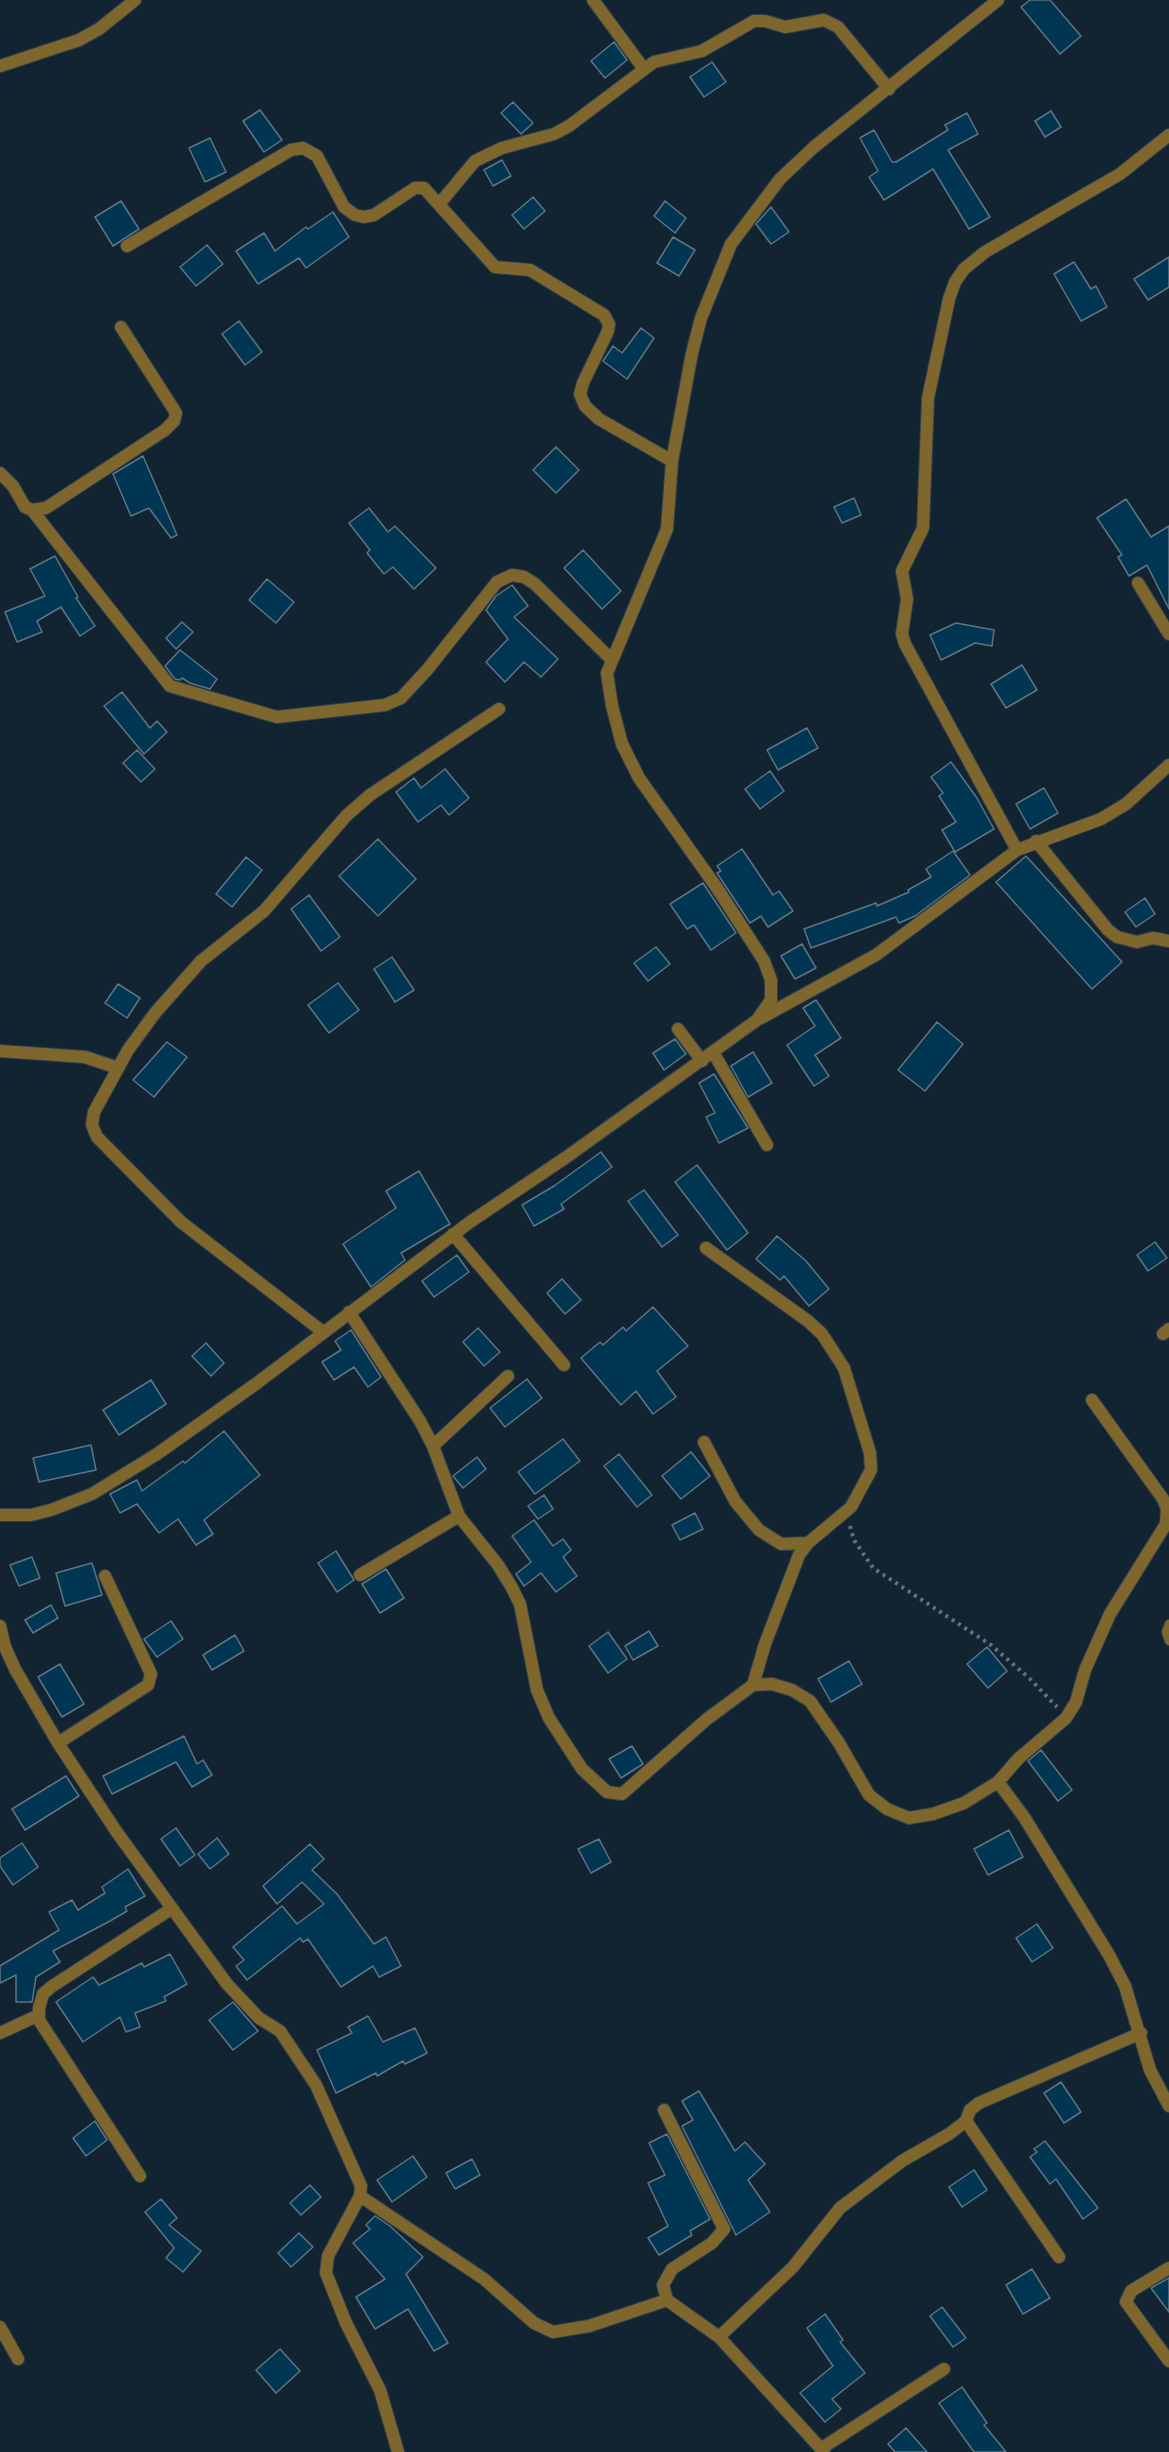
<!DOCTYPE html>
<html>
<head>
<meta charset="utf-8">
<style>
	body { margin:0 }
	canvas { display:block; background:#122431 }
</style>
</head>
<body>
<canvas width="1169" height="2452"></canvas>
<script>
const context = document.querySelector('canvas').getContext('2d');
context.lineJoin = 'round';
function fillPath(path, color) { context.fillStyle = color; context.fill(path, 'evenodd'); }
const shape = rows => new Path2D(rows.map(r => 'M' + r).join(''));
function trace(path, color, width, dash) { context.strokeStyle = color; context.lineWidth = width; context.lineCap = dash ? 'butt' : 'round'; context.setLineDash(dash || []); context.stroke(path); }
const building = shape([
	[1030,0,1050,0,1081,36,1060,54,1021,7,1030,0],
	[614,42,627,60,605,78,591,61,614,42],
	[712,62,726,82,704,97,690,77,712,62],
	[513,102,533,123,521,134,501,113,513,102],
	[260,110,282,140,264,152,243,121,260,110],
	[1051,111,1061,127,1045,137,1035,121,1051,111],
	[967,113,978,134,948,150,990,217,969,229,933,169,884,200,869,177,878,171,860,138,874,130,892,162,896,162,948,130,945,125,967,113],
	[210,138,226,172,205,182,189,148,210,138],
	[502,160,511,176,493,186,484,170,502,160],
	[533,197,545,211,524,229,512,215,533,197],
	[121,201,139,229,113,246,95,217,121,201],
	[665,201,686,218,675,233,654,216,665,201],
	[771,207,789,232,771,244,756,224,771,207],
	[333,212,349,237,306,268,299,258,258,284,236,251,264,233,275,251,306,227,308,229,333,212],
	[673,237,695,250,679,276,657,263,673,237],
	[207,245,223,264,196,286,180,267,207,245],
	[1169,257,1169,287,1148,300,1134,279,1169,257],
	[1074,262,1091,289,1096,286,1107,307,1081,321,1054,274,1074,262],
	[239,321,262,352,245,365,222,334,239,321],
	[641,328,654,338,627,379,603,361,613,346,622,353,641,328],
	[556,447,579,470,556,493,533,470,556,447],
	[143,456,177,535,171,538,149,508,131,516,113,474,143,456],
	[854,498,861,515,842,523,834,507,854,498],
	[1126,499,1151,537,1169,526,1169,609,1147,565,1129,576,1118,557,1122,555,1097,518,1126,499],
	[369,508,388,532,395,526,436,568,414,589,393,567,384,574,367,553,370,550,349,523,369,508],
	[583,550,621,591,602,609,564,568,583,550],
	[55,556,78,597,76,598,95,626,80,636,61,607,37,621,42,632,17,642,5,612,45,596,30,569,55,556],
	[267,579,294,602,276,623,249,600,267,579],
	[512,585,528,606,514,617,558,659,541,677,524,662,505,682,486,662,508,639,486,610,496,596,512,585],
	[182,622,193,632,176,649,166,638,182,622],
	[956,623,994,630,992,646,975,643,941,660,930,635,956,623],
	[180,650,217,679,210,689,190,683,182,678,180,680,175,679,165,666,180,650],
	[1022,665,1037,690,1006,708,991,684,1022,665],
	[122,692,150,728,157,721,167,732,144,754,104,706,122,692],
	[807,728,818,748,778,770,767,750,807,728],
	[137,750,155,769,141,782,123,763,137,750],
	[951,762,977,798,994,829,955,852,942,830,956,822,939,796,943,793,931,777,951,762],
	[445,769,469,798,449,815,441,805,418,822,396,792,414,778,421,788,445,769],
	[770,771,784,791,760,809,745,789,770,771],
	[1044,788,1058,813,1030,829,1016,804,1044,788],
	[378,839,416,879,378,916,339,876,378,839],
	[742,849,773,895,779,891,793,911,768,927,761,916,750,923,717,873,721,871,717,866,742,849],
	[953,851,970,875,915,916,899,923,896,917,811,948,804,929,876,903,877,906,909,892,908,890,931,877,926,869,953,851],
	[1026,856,1122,962,1092,989,996,882,1026,856],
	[246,857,262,870,232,907,216,894,246,857],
	[703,883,736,933,711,950,694,925,687,929,670,904,703,883],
	[309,895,340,937,321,951,291,909,309,895],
	[1145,898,1155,914,1136,927,1125,912,1145,898],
	[802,944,816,968,795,979,781,956,802,944],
	[656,947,670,964,648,981,634,963,656,947],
	[392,957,414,990,395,1002,374,969,392,957],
	[338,983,359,1010,329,1033,308,1005,338,983],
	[118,984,140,998,127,1018,105,1003,118,984],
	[816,1000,841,1038,815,1055,829,1076,814,1086,787,1045,815,1026,803,1008,816,1000],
	[937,1022,963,1044,925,1091,898,1070,937,1022],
	[675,1039,686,1054,664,1070,653,1053,675,1039],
	[167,1042,187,1057,154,1097,133,1080,167,1042],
	[753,1052,772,1083,748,1097,731,1066,753,1052],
	[714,1074,748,1128,719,1143,706,1117,715,1113,699,1083,714,1074],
	[601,1152,612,1167,561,1204,564,1209,534,1226,522,1205,554,1186,601,1152],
	[697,1165,748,1233,727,1250,675,1182,697,1165],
	[419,1171,450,1224,401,1253,405,1260,371,1287,343,1244,396,1208,386,1191,419,1171],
	[644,1190,678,1235,662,1247,628,1201,644,1190],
	[777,1236,806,1261,829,1289,809,1306,784,1276,780,1280,756,1259,777,1236],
	[1155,1242,1167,1258,1148,1271,1137,1255,1155,1242],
	[457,1255,469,1272,434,1297,422,1281,457,1255],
	[562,1279,581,1300,565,1314,547,1293,562,1279],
	[653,1307,688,1346,657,1371,676,1397,653,1414,636,1391,621,1405,581,1358,600,1342,603,1345,623,1327,626,1331,653,1307],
	[478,1328,500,1352,484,1366,463,1342,478,1328],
	[351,1330,381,1377,368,1387,354,1367,334,1380,322,1362,341,1350,335,1341,351,1330],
	[206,1343,224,1363,211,1376,192,1356,206,1343],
	[527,1379,542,1398,505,1427,490,1408,527,1379],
	[151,1380,166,1404,119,1435,103,1410,151,1380],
	[224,1431,260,1475,204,1520,213,1534,196,1545,178,1519,159,1533,137,1504,120,1513,110,1494,137,1480,142,1491,183,1461,185,1463,224,1431],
	[563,1439,580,1461,535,1494,518,1472,563,1439],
	[91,1445,96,1470,39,1482,33,1458,91,1445],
	[691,1452,710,1476,681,1499,662,1476,691,1452],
	[619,1454,652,1495,637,1507,604,1466,619,1454],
	[477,1457,486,1469,463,1488,453,1476,477,1457],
	[544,1495,553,1509,538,1519,528,1506,544,1495],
	[695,1513,703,1529,680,1540,672,1525,695,1513],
	[534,1520,553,1546,563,1539,571,1550,563,1557,577,1576,556,1592,541,1573,524,1586,516,1574,531,1562,512,1536,534,1520],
	[336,1551,354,1580,337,1592,318,1563,336,1551],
	[32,1557,40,1578,19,1586,10,1565,32,1557],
	[92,1563,102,1595,65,1606,56,1573,92,1563],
	[386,1569,404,1598,380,1613,362,1584,386,1569],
	[51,1605,58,1618,33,1633,25,1620,51,1605],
	[171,1621,183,1639,157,1657,144,1639,171,1621],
	[649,1631,658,1646,633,1660,625,1646,649,1631],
	[608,1632,627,1659,608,1673,589,1646,608,1632],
	[235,1635,244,1651,212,1670,203,1655,235,1635],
	[987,1647,1007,1671,988,1688,967,1664,987,1647],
	[849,1661,862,1684,831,1702,818,1679,849,1661],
	[60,1664,84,1704,62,1717,38,1677,60,1664],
	[184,1736,197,1764,203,1760,212,1775,192,1787,176,1762,112,1794,103,1776,184,1736],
	[632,1746,643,1764,621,1778,609,1759,632,1746],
	[1041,1750,1072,1790,1058,1801,1028,1761,1041,1750],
	[66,1776,79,1796,25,1830,12,1809,66,1776],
	[176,1828,195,1855,180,1866,161,1839,176,1828],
	[1009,1830,1023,1857,988,1875,974,1849,1009,1830],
	[217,1838,229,1854,210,1869,198,1854,217,1838],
	[599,1839,611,1862,591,1873,578,1849,599,1839],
	[22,1843,38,1867,13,1885,0,1866,0,1858,22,1843],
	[310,1844,324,1859,312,1870,337,1894,374,1944,386,1937,401,1966,379,1977,373,1966,341,1987,308,1939,303,1942,300,1938,247,1980,236,1966,244,1960,233,1947,282,1906,297,1924,324,1904,302,1882,277,1904,263,1886,310,1844],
	[128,1869,145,1896,125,1907,127,1911,110,1921,53,1951,60,1962,36,1977,32,2002,16,2002,16,1975,0,1983,0,1966,59,1930,49,1912,72,1900,78,1910,105,1893,102,1887,128,1869],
	[1037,1924,1053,1948,1032,1962,1016,1938,1037,1924],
	[170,1954,187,1984,164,1997,166,2001,135,2013,140,2027,126,2032,120,2017,83,2042,56,2002,93,1977,99,1985,142,1963,144,1967,170,1954],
	[233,2002,258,2031,233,2050,209,2020,233,2002],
	[368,2016,383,2042,415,2028,427,2053,405,2064,403,2061,377,2076,376,2073,336,2093,317,2050,352,2033,348,2027,368,2016],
	[1061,2082,1081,2112,1064,2123,1044,2093,1061,2082],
	[699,2091,735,2151,745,2142,765,2164,748,2180,770,2212,736,2235,682,2126,693,2120,682,2101,699,2091],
	[95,2121,107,2140,86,2156,73,2138,95,2121],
	[667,2134,710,2219,690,2231,692,2235,659,2255,648,2238,668,2226,648,2183,665,2175,649,2143,667,2134],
	[1045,2141,1098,2208,1083,2219,1056,2179,1050,2184,1030,2157,1037,2152,1034,2149,1045,2141],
	[413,2156,427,2177,392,2202,377,2180,413,2156],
	[472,2159,480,2175,455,2189,446,2173,472,2159],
	[974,2170,987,2190,962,2207,949,2187,974,2170],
	[310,2185,321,2197,301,2215,290,2203,310,2185],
	[161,2199,177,2218,169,2225,201,2251,183,2272,166,2258,174,2248,145,2212,161,2199],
	[375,2216,390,2226,423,2257,406,2274,448,2343,434,2351,408,2309,375,2329,356,2297,385,2279,353,2243,370,2229,366,2225,375,2216],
	[299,2233,313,2247,291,2267,278,2253,299,2233],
	[1032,2269,1050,2298,1023,2314,1006,2285,1032,2269],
	[1169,2278,1169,2312,1151,2288,1169,2278],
	[942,2307,966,2338,953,2347,930,2316,942,2307],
	[825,2314,843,2340,840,2342,865,2373,832,2399,841,2409,825,2422,800,2393,833,2366,807,2328,825,2314],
	[280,2349,300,2371,276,2393,256,2370,280,2349],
	[962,2387,987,2423,984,2425,1006,2452,974,2452,939,2403,962,2387],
	[906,2428,927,2452,895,2452,888,2444,906,2428]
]);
const path = shape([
	[850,1526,854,1540,873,1568,991,1645,1029,1678,1057,1707]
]);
const service = shape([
	[1169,1624,1166,1632,1169,1641]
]);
const minor = shape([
	[593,0,644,69],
	[0,66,79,40,99,29,135,0],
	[440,203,475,161,502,148,554,134,569,126,654,62,702,51,754,21,765,21,785,27,824,20,838,27,889,89],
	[127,246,291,150,303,148,317,156,344,207,355,215,364,217,374,215,415,188,424,188,495,267,530,270,604,315,609,324,608,331,583,383,580,394,585,406,599,419,672,461],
	[0,473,13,486,25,507,32,510,46,508,165,430,174,421,176,413,121,327],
	[32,510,170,686,277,717,385,705,401,698,427,670,497,582,512,575,524,577,535,584,612,660],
	[1138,583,1169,634],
	[1036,841,1108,930,1117,937,1137,942,1153,938,1169,941],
	[1017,850,905,644,902,634,907,599,902,571,923,528,928,398,949,299,955,282,964,269,985,252,1120,174,1169,135],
	[761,1018,876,955,1017,850,1101,819,1126,804,1169,765],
	[678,1029,702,1061],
	[0,1051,85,1057,118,1068],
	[713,1052,767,1145],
	[453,1234,564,1365],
	[706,1248,808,1321,822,1334,844,1368,870,1453,871,1470,851,1507,808,1543,799,1555,765,1644,753,1685],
	[349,1312,420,1421,433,1446,459,1516,498,1565,511,1586,520,1604,537,1690,549,1718,582,1769,607,1792,622,1794,707,1719,753,1685,772,1684,792,1690,810,1701,839,1743,869,1795,887,1809,909,1818,933,1814,964,1803,998,1782,1018,1759,1066,1718,1076,1702,1085,1670,1110,1614,1166,1524,1167,1509,1163,1499,1092,1400],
	[323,1332,181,1222,97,1137,92,1125,94,1112,128,1050,155,1013,201,961,264,911,346,816,370,795,499,709],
	[1163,1334,1169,1329],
	[704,1442,735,1501,759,1530,781,1544,808,1543],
	[433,1446,508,1376],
	[0,1515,31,1515,51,1510,92,1494,157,1454,257,1383,470,1222,568,1156,757,1020,771,1000,771,980,764,961,717,888,639,778,622,744,612,706,607,673,667,529,672,461,692,353,701,318,731,244,780,179,814,147,998,0],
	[360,1575,459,1516],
	[0,1626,5,1647,15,1669,58,1743,116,1831,227,1984,259,2018,280,2031,316,2085,361,2186,360,2196,328,2256,326,2273,346,2323,380,2390,398,2452],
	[58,1743,148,1685,151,1674,105,1576],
	[998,1782,1024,1817,1109,1955,1125,1986,1150,2070,1169,2106],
	[0,2033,39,2015],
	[664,2110,724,2229,712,2243,672,2269,663,2285,667,2300],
	[966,2121,1059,2257],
	[140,2176,39,2020,39,2008,43,1994,51,1987,171,1909],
	[360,2196,484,2279,534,2323,553,2332,589,2326,667,2300,719,2337,824,2452],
	[1169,2268,1131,2291,1126,2302,1169,2361],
	[0,2327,18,2359],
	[719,2337,793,2267,840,2208,902,2161,949,2134,966,2121,970,2110,979,2103,1141,2033],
	[822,2448,944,2369]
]);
fillPath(building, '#013653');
trace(building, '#5f7483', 1.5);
trace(service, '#30414d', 10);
trace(minor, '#30414d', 14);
trace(path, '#62727c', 4, [3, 4.5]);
trace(service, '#7f662d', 8);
trace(minor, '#7f662d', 12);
</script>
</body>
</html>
